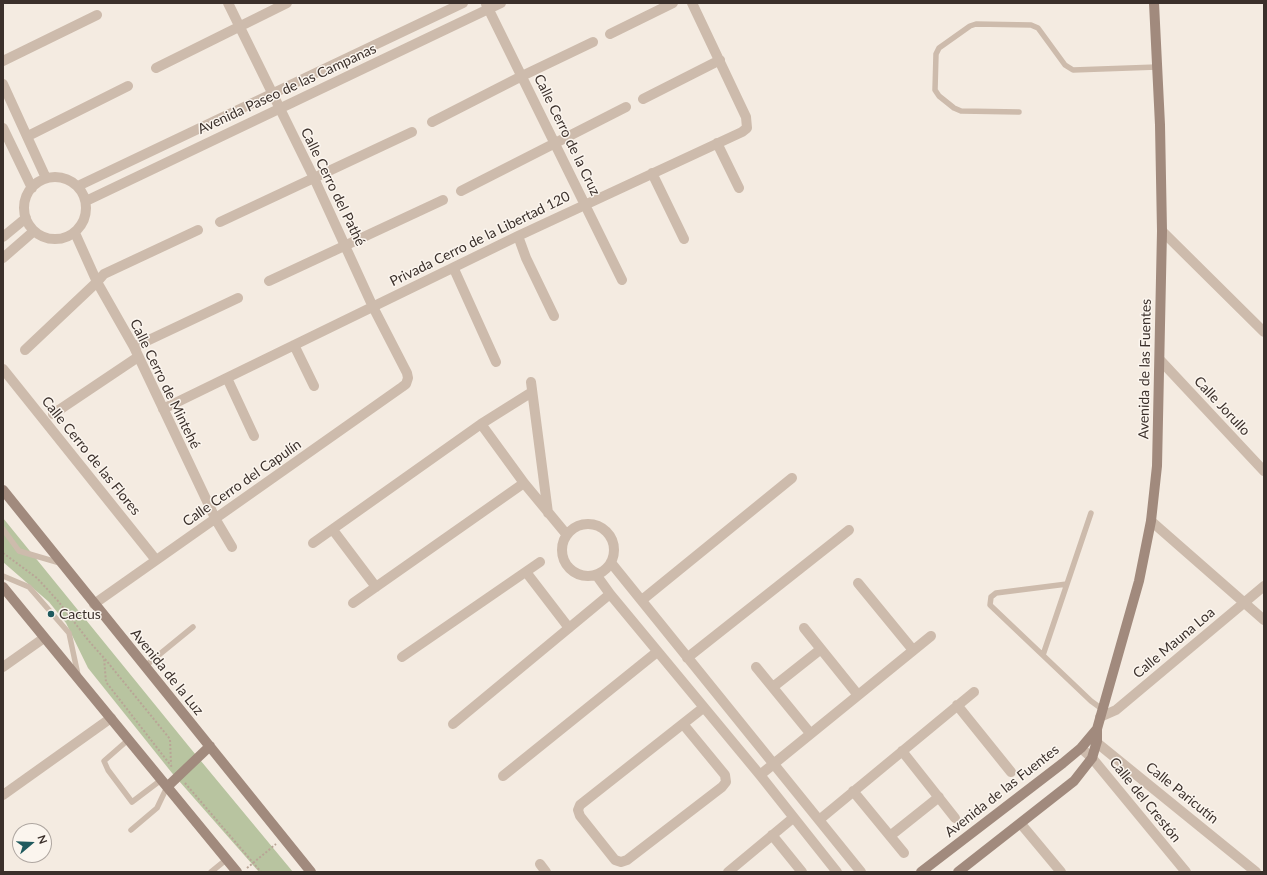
<!DOCTYPE html>
<html>
<head>
<meta charset="utf-8">
<style>
	body { margin:0 }
	#map { position:relative; width:1267px; height:875px; overflow:hidden; background:#f4ebe1; font-family:Lato,sans-serif }
	canvas { display:block }
	.frame { position:absolute; inset:0; border:4px solid #3b302b; pointer-events:none }
	.north { position:absolute; left:12px; top:823px; width:40px; height:40px; box-sizing:border-box; background:#fbf5ee; border:1px solid #aea6a0; border-radius:50%; rotate:71deg; font-size:11px; font-weight:700; line-height:16px; text-align:center; color:#3b302b }
	.north::after { content:''; display:block; margin:auto; width:14px; height:18px; background:#1f5a5e; clip-path:polygon(50% 0,100% 100%,50% 72%,0 100%) }
</style>
</head>
<body>
<div id="map">
<canvas width="1267" height="875"></canvas>
<div class="frame"></div>
<div class="north">N</div>
</div>
<script>
const context = document.querySelector('canvas').getContext('2d');
context.lineJoin = 'round';
function fillPath(path, color) { context.fillStyle = color; context.fill(path, 'evenodd'); }
const shape = rows => new Path2D(rows.map(r => 'M' + r).join(''));
function trace(path, color, width, dash) { context.strokeStyle = color; context.lineWidth = width; context.lineCap = dash ? 'butt' : 'round'; context.setLineDash(dash || []); context.stroke(path); }
function write(font, color, halo, rows, align = 'center') {
  context.font = font + ' Lato,sans-serif'; context.lineWidth = 3; context.setLineDash([]); context.textBaseline = 'middle'; context.strokeStyle = halo; context.fillStyle = color; for (const [text, x, y, turn = 0] of rows) {
    context.save(); context.translate(x, y); context.rotate((+turn || 0) * Math.PI / 180); context.textAlign = isNaN(turn) ? turn : align; if (halo) context.strokeText(text, 0, 0); context.fillText(text, 0, 0); context.restore();
  }
}
const green = shape([
	[3,518,191,749,293,872,259,872,172,773,88,668,66,623,49,602,3,562]
]);
const path = shape([
	[3,553,37,578,58,601,88,640,104,658,106,682,172,767],
	[105,659,170,739,171,764],
	[185,783,261,872],
	[247,868,276,844]
]);
const service = shape([
	[1019,112,961,111,954,108,939,96,935,90,936,54,939,48,970,26,976,24,1031,25,1038,28,1065,65,1073,70,1157,67],
	[3,529,19,551,60,563],
	[3,576,29,587,69,633,78,675],
	[1067,584,996,593,991,597,990,605,1091,701,1102,709],
	[1043,655,1091,513],
	[144,667,193,627],
	[128,740,104,761,108,770,132,802,161,780],
	[131,830,157,808,167,787],
	[211,872,227,859]
]);
const minor = shape([
	[486,4,622,280],
	[610,34,673,3],
	[3,61,97,15],
	[156,68,287,3],
	[3,84,46,178],
	[643,99,720,60],
	[432,122,522,76,593,42],
	[3,128,32,188],
	[28,136,128,86],
	[717,143,739,188],
	[652,173,684,239],
	'24 208a31 31 0 1 1 62 0a31 31 0 1 1-62 0Z',
	[78,186,463,3],
	[461,191,626,107],
	[86,201,501,3],
	[220,222,412,132],
	[1162,231,1264,332],
	[75,233,97,282,134,347,216,520,232,547],
	[518,236,526,258,554,316],
	[3,237,26,218],
	[3,258,34,231],
	[454,269,496,362],
	[269,281,443,200],
	[294,345,314,386],
	[134,347,238,298],
	[25,350,97,282,104,274,198,230],
	[1160,360,1264,471],
	[3,369,156,560],
	[227,378,254,436],
	[531,382,548,513],
	[163,409,518,236,742,132,747,128,746,117,692,3],
	[53,414,138,357],
	[481,424,524,483,567,535],
	[1151,521,1264,620],
	'562 550a26 26 0 1 1 52 0a26 26 0 1 1-52 0Z',
	[333,530,376,587],
	[313,543,481,424,532,392],
	[612,564,861,872],
	[526,572,569,628],
	[597,576,610,594,760,775,837,872],
	[858,583,913,650],
	[642,600,792,478],
	[353,603,524,483],
	[94,604,402,387,406,384,408,378,407,373,373,307,314,178,228,3],
	[804,628,858,695],
	[402,657,540,562],
	[687,658,849,530],
	[3,667,44,638],
	[756,667,810,733],
	[773,687,821,649],
	[957,705,1011,772],
	[1100,717,1116,710,1264,586],
	[453,724,610,594],
	[683,724,725,775,726,782,722,787,627,860,621,862,615,860,580,816,578,810,580,805,703,708],
	[1091,738,1256,872],
	[1081,748,1092,758,1186,872],
	[902,751,955,818],
	[760,775,931,636],
	[503,776,657,652],
	[853,791,904,853],
	[3,795,111,718],
	[819,820,974,692],
	[1021,824,1061,872],
	[772,835,802,872],
	[890,836,939,797],
	[540,864,546,872],
	[728,872,793,818]
]);
const secondary = shape([
	[3,490,311,872],
	[3,587,237,872],
	[167,787,210,746],
	[921,872,1063,763,1081,748,1097,729],
	[958,872,1074,781,1092,758,1097,741,1097,729,1139,581,1151,521,1157,466,1162,231,1160,125,1154,3]
]);
const markers = [
	[51,614,4,"#1f5a5e"]
];
const streetNames = [
	["Avenida Paseo de las Campanas",287,89,-25],
	["Calle Cerro de la Cruz",567,135,64],
	["Calle Cerro del Pathé",333,187,64],
	["Privada Cerro de la Libertad 120",480,239,-26],
	["Avenida de las Fuentes",1145,369,-89],
	["Calle Cerro de Mintehé",165,384,64],
	["Calle Jorullo",1222,406,47],
	["Calle Cerro de las Flores",91,456,51],
	["Calle Cerro del Capulín",242,483,-35],
	["Calle Mauna Loa",1174,643,-40],
	["Avenida de la Luz",167,672,51],
	["Avenida de las Fuentes",1002,791,-38],
	["Calle Paricutín",1182,793,39],
	["Calle del Crestón",1145,800,51]
];
const poiNames = [
	["Cactus",59,614]
];
fillPath(green, '#b8c4a0');
trace(path, '#b9a596', 2, [2, 2]);
trace(service, '#cdbbac', 5.5);
trace(minor, '#cdbbac', 10);
trace(secondary, '#a18a7d', 10);
for (const [x, y, r, color] of markers) { const dot = new Path2D(); dot.arc(x, y, r, 0, 2 * Math.PI); context.fillStyle = color; context.fill(dot); trace(dot, '#fbf5ee', 1.5); }
write('14px', '#3b302b', '#fbf5ee', streetNames);
write('14px', '#3b302b', '#fbf5ee', poiNames, 'left');
</script>
</body>
</html>
